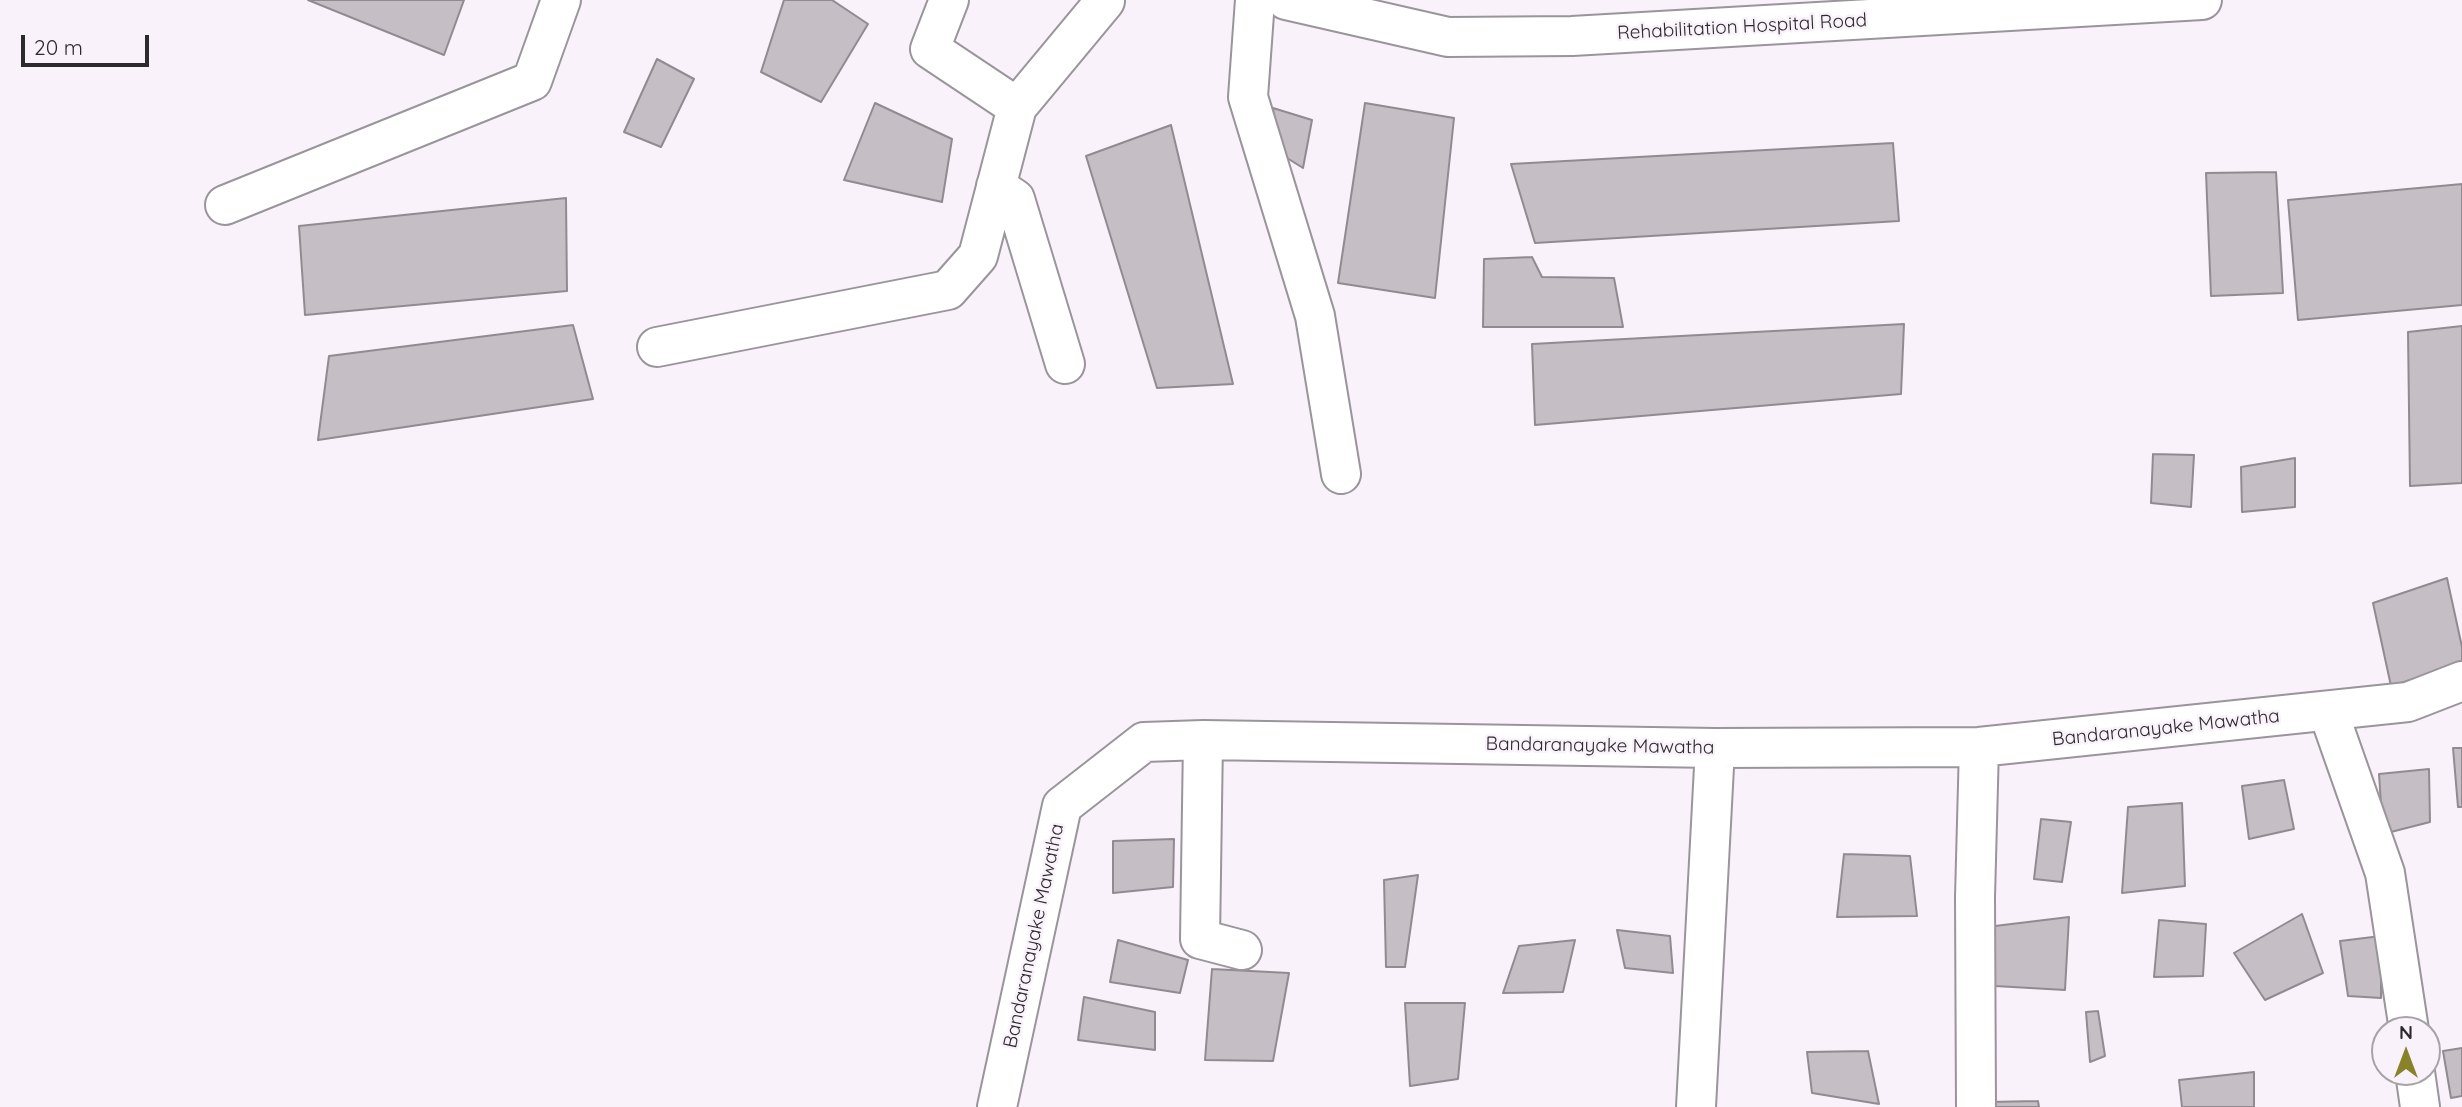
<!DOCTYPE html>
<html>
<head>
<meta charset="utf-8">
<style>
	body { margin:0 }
	#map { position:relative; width:2462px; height:1107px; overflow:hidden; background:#f9f2fa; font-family:Quicksand,sans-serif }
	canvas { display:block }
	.north { position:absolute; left:2371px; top:1016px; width:70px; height:70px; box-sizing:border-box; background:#f9f2fa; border:2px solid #a7a2a8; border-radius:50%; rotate:0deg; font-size:19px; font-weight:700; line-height:28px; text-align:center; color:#2d2a2d }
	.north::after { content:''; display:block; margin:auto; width:24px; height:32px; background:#88832b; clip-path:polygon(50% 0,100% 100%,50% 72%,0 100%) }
	.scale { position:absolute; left:21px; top:35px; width:128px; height:32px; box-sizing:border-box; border:4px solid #2d2a2d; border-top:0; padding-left:9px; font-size:21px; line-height:24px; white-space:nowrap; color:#2d2a2d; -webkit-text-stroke:5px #f9f2fa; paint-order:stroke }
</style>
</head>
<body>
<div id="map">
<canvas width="2462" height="1107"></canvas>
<div class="north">N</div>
<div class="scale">20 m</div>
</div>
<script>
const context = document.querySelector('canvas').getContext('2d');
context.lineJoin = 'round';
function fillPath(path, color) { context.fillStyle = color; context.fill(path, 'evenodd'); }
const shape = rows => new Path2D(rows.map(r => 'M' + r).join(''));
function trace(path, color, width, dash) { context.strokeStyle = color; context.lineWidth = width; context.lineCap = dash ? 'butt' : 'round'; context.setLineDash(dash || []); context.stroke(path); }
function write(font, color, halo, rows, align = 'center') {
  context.font = font + ' Quicksand,sans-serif'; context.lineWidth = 5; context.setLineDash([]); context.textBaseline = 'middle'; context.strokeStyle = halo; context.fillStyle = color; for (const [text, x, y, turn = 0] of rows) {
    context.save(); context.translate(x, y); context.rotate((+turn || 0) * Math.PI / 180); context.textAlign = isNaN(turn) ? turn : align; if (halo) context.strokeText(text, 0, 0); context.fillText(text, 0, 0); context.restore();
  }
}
const building = shape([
	[308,0,464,0,444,55,308,0],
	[784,0,832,0,868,24,821,102,761,72,784,0],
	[657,59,694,79,661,147,624,132,657,59],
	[875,103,952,139,942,202,844,180,875,103],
	[1365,103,1454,118,1435,298,1338,283,1365,103],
	[1273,108,1312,120,1303,168,1279,153,1273,108],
	[1171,125,1233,384,1157,388,1086,156,1171,125],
	[1893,143,1899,221,1535,243,1511,164,1893,143],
	[2276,172,2283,293,2211,296,2206,173,2276,172],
	[2462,184,2462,305,2298,320,2288,200,2462,184],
	[566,198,567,291,305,315,299,226,566,198],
	[1532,257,1542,277,1614,278,1623,327,1483,327,1484,259,1532,257],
	[1904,324,1901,394,1535,425,1532,344,1904,324],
	[573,325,593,399,318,440,329,356,573,325],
	[2462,326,2462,483,2410,486,2408,332,2462,326],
	[2153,454,2194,455,2191,507,2151,503,2153,454],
	[2295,458,2295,507,2242,512,2241,467,2295,458],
	[2447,578,2462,647,2462,664,2391,686,2373,603,2447,578],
	[2453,748,2462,748,2462,807,2458,807,2453,748],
	[2429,769,2430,822,2383,834,2379,774,2429,769],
	[2284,780,2294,829,2249,839,2242,786,2284,780],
	[2182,803,2185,886,2122,893,2128,807,2182,803],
	[2041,819,2071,822,2062,882,2034,879,2041,819],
	[1174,839,1173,887,1113,893,1113,841,1174,839],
	[1844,854,1910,856,1917,916,1837,917,1844,854],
	[1418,875,1405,967,1386,967,1384,880,1418,875],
	[2302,914,2323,973,2265,1000,2234,953,2302,914],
	[2069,917,2065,990,1995,986,1995,926,2069,917],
	[2159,920,2206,924,2203,976,2154,977,2159,920],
	[1617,930,1670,936,1673,973,1625,968,1617,930],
	[2381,936,2381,998,2348,996,2340,941,2381,936],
	[1118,940,1188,960,1180,993,1110,982,1118,940],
	[1575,940,1563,992,1503,993,1519,946,1575,940],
	[1212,969,1289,973,1273,1061,1205,1060,1212,969],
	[1084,997,1155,1012,1155,1050,1078,1040,1084,997],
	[1405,1003,1465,1003,1458,1079,1410,1086,1405,1003],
	[2098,1011,2105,1056,2090,1062,2086,1012,2098,1011],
	[2462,1048,2462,1096,2451,1098,2443,1051,2462,1048],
	[1868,1051,1879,1104,1812,1093,1807,1052,1868,1051],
	[2254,1072,2254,1107,2182,1107,2179,1080,2254,1072],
	[2038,1101,2039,1107,1988,1107,1988,1102,2038,1101]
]);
const minor = shape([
	[949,0,930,49,1017,107],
	[1255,0,1248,97,1315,316,1341,474],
	[1286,0,1448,37,1572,36,2202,0],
	[996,186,1015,199,1065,364],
	[225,205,532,81,561,0],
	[657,347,948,290,978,256,1017,107,1105,1],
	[2328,711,2385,873,2409,1030],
	[1203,740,1200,939,1242,950],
	[2415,1072,2420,1107],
	[997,1107,1062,806,1144,742,1203,740,1715,748,1979,747,2408,702,2462,681],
	[1696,1107,1715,748],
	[1976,1107,1975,897,1979,747]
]);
const streetNames = [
	["Rehabilitation Hospital Road",1742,27,-3],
	["Bandaranayake Mawatha",2166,728,-6],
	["Bandaranayake Mawatha",1600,746,1],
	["Bandaranayake Mawatha",1034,936,-78]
];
fillPath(building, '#c5bec5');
trace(building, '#918b91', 2);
trace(minor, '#9a949b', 42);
trace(minor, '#fff', 38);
write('19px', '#2d2a2d', '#f9f2fa', streetNames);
</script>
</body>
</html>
